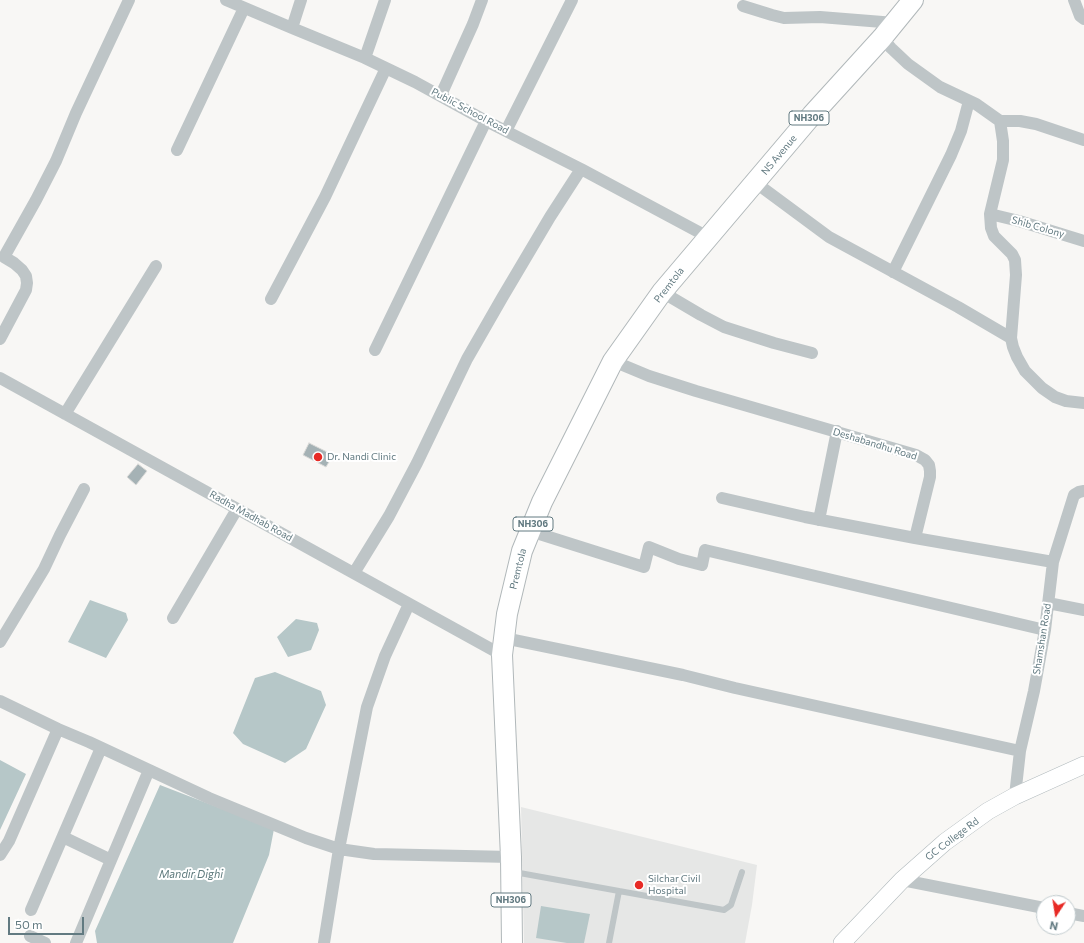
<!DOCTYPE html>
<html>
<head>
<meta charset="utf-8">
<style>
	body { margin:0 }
	#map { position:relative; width:1084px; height:943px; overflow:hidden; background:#f8f7f5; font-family:Commissioner,sans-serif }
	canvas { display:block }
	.north { position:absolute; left:1036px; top:895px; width:40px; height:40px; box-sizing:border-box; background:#fff; border:1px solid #c0cacd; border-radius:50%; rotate:192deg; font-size:11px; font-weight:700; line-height:16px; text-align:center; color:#627a81 }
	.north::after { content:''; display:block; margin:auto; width:14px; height:18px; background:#e72a25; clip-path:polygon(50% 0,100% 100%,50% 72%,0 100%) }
	.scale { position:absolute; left:8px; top:917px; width:76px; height:18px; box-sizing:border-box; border:2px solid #627a81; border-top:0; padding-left:5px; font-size:12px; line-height:14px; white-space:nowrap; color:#627a81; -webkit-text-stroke:3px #fff; paint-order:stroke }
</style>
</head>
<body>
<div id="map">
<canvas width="1084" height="943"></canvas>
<div class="north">N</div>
<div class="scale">50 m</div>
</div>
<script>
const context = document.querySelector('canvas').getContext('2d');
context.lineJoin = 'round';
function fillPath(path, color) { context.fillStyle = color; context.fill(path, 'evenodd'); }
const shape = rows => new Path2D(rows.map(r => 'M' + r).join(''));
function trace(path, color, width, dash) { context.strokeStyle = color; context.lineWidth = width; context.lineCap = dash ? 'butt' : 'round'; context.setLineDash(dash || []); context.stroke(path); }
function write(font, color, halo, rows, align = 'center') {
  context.font = font + ' Commissioner,sans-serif'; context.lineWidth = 4; context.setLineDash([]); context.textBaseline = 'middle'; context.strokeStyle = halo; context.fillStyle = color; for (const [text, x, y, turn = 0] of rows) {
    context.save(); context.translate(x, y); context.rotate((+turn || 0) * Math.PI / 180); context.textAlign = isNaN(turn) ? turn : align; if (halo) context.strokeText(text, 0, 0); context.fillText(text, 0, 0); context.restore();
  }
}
const built = shape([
	[521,807,757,865,752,905,745,943,524,943]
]);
const water = shape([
	[90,600,126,613,128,620,106,658,68,642],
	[296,619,317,623,319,630,311,650,288,657,277,637],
	[275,672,321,691,326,705,306,749,285,763,243,744,233,733,255,678],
	[0,760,26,774,0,830],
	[160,785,274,829,269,855,233,943,97,943,95,931],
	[541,906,590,914,584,943,567,943,536,938]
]);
const building = shape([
	[309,443,333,455,326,467,303,455,309,443],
	[138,464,147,471,136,485,127,477,138,464]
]);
const service = shape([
	[514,872,724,910,731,905,742,872],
	[609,943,619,891]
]);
const minor = shape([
	[226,0,292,28,365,58,415,82,486,121,581,169,708,237],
	[1074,0,1080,16,1084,19],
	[743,6,772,15,784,18,820,17,895,23],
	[292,28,301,0],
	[882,38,891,48,908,64,940,87,976,104,1000,121,1003,141,1003,160,990,214,991,228,994,236,1012,254,1015,260,1016,275,1011,338,1013,347,1017,357,1025,371,1042,388,1055,397,1066,401,1084,403],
	[365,58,385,0],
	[441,95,473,24,482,0],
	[1000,121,1020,121,1036,124,1084,140],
	[506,131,572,0],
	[177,150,244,8],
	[756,183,829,237,958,307,1011,338],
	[990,214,1019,221,1084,241],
	[893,272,951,155,961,131,969,101],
	[662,292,701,315,724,327,774,343,812,353],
	[271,299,325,197,386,68],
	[0,339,26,290,27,283,26,276,22,270,14,263,4,257,36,200,56,161,76,113,129,0],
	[375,350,486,121],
	[613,361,649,376,696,391,916,455,925,460,929,465,930,471,930,477,915,538,1053,562],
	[0,378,502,655],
	[65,414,156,266],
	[722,498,805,517,915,538],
	[819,520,837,431],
	[530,531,644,567,649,547,679,559,702,565,705,550,1045,630],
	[354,573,389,516,417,463,467,359,502,298,550,217,581,169],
	[1048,603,1084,610],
	[173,618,237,509],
	[504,638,683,675,735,688,1020,751],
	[0,642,44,569,60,535,84,489],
	[0,701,58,729,89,742,209,798,306,838,339,849,374,854,511,857],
	[1015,796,1020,751,1034,691,1045,630,1053,562,1074,495,1079,492,1084,491],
	[63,837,111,860],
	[0,855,9,841,58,729],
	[902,880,1044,908],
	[31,910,101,748],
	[1068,913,1084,916],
	[30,936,45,943],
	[76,943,149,770],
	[324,943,339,849,367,707,385,656,409,604]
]);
const secondary = shape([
	[842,943,902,880,945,842,988,811,1015,796,1084,765]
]);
const trunk = shape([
	[512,943,511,857,502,655,507,614,522,551,542,502,613,361,662,292,812,115,882,38,913,0]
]);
const markers = [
	[318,457,5,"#e72a25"],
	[639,885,5,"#e72a25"]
];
const shields = [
	[809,118,40],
	[533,524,40],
	[511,900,40]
];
const shieldNames = [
	["NH306",809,118],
	["NH306",533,524],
	["NH306",511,900]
];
const streetNames = [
	["Public School Road",470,111,28],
	["NS Avenue",779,155,-50],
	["Shib Colony",1038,227,16],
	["Premtola",669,285,-52],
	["Deshabandhu Road",875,444,17],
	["Radha Madhab Road",251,516,29],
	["Premtola",518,569,-76],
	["Shamshan Road",1042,639,-81],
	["GC College Rd",952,839,-37]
];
const poiNames = [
	["Dr. Nandi Clinic",327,457],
	["Silchar Civil",648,879],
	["Hospital",648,891]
];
const waterNames = [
	["Mandir Dighi",191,874]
];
fillPath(built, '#e6e7e6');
fillPath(water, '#b6c7c8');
fillPath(building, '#a5b2b5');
trace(building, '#dad9d7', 1);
trace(secondary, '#b0b9bc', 18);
trace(trunk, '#b1b8ba', 22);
trace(service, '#bec5c7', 6);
trace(minor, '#bec5c7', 12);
trace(secondary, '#fff', 17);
trace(trunk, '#fff', 20);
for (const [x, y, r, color] of markers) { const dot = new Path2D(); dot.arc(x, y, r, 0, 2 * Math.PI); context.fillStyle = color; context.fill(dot); trace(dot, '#fff', 1.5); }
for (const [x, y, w] of shields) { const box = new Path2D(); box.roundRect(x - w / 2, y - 7, w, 14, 3); context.fillStyle = '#fff'; context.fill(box); trace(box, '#627a81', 1); }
write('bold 9px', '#627a81', null, shieldNames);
write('10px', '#627a81', '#fff', streetNames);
write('10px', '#627a81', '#fff', poiNames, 'left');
write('italic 11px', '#5d797c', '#fff', waterNames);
</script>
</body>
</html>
